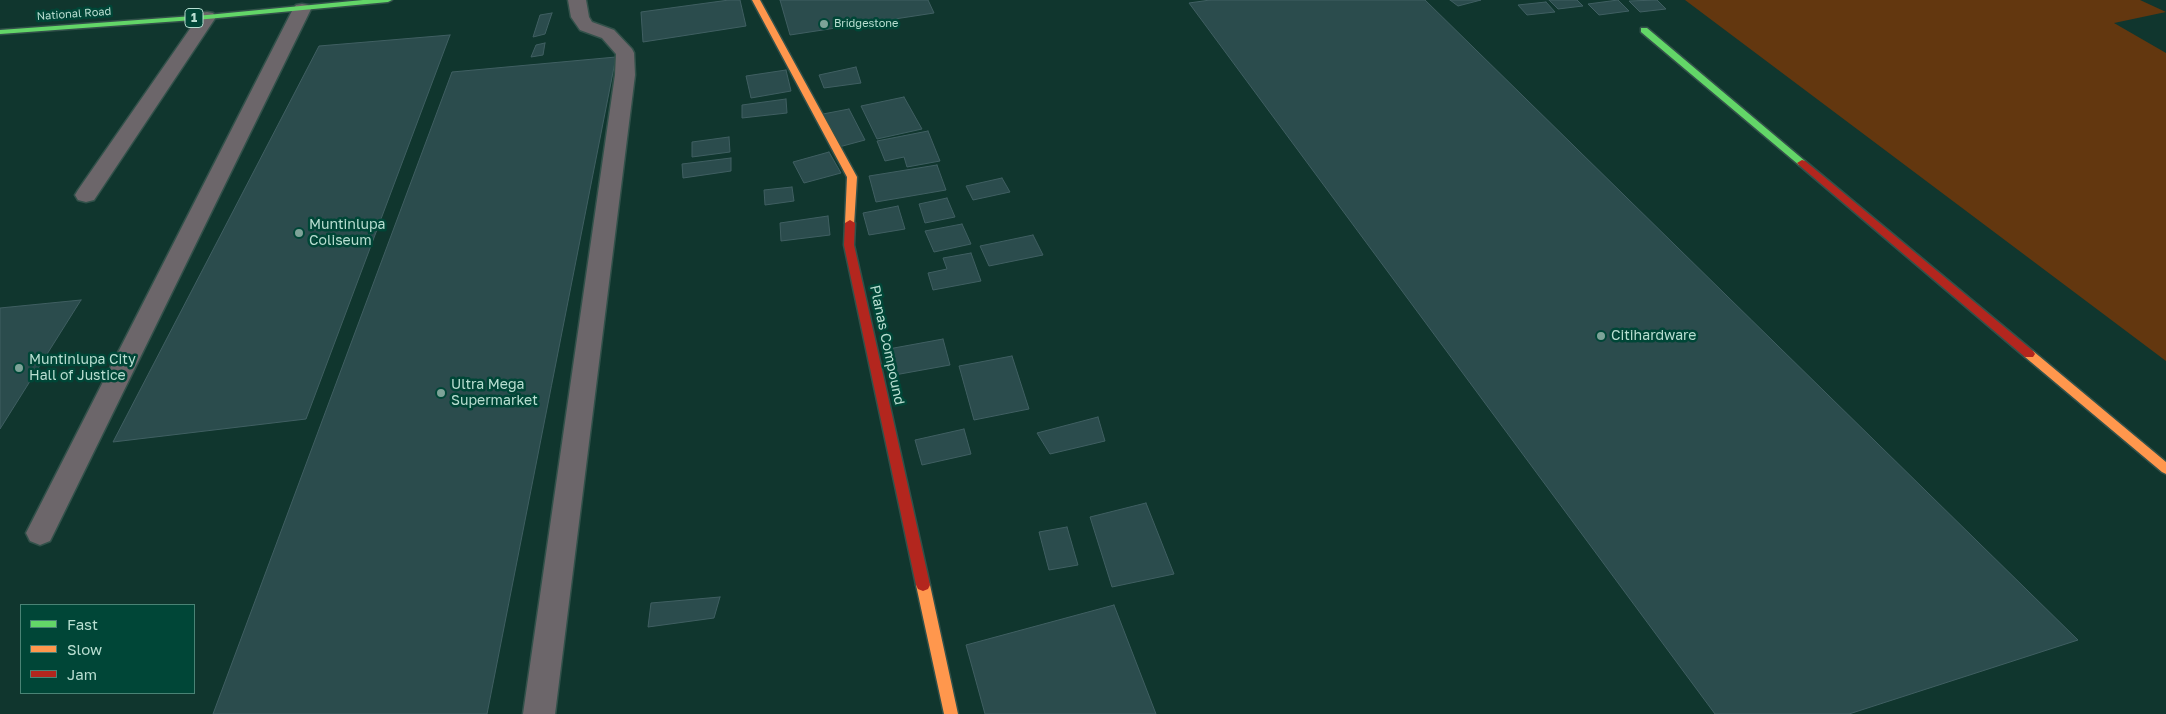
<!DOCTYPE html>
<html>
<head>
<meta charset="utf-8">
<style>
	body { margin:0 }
	#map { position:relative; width:2166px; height:714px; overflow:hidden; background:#10362e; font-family:"Golos Text",sans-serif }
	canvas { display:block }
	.legend { position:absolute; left:20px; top:604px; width:175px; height:90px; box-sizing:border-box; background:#004637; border:1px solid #4a8375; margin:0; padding:6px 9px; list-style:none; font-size:15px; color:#b8ded1 }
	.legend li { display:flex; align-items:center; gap:10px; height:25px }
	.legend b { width:25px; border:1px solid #4a8375 }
</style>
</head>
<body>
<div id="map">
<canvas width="2166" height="714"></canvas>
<ul class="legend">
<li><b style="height:6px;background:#63d668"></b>Fast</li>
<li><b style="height:6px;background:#ff974d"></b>Slow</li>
<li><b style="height:6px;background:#b3261e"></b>Jam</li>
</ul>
</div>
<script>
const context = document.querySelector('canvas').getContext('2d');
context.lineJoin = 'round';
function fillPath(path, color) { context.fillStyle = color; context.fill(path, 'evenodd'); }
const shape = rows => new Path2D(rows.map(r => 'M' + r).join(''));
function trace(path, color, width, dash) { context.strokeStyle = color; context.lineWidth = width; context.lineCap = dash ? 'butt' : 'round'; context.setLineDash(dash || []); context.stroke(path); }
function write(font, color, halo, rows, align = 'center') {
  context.font = font + ' "Golos Text",sans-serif'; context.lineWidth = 5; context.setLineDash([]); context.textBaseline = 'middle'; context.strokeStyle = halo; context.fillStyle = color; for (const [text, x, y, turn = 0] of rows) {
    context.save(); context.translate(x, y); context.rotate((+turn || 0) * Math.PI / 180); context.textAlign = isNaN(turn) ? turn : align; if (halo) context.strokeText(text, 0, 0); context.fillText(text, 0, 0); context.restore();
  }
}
const green = shape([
	[1685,0,2140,0,2166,12,2114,23,2166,53,2166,361]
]);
const building = shape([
	[729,0,740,0,746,26,643,42,641,12,729,0],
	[780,0,928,0,934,13,790,35,780,0],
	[1210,0,1425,0,2078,640,1849,714,1715,714,1189,3,1210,0],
	[1450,0,1481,0,1458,6,1450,0],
	[1549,0,1577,0,1583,6,1558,9,1549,0],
	[1618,0,1629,11,1599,15,1588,4,1618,0],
	[1657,0,1666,9,1640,12,1629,1,1657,0],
	[1546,2,1555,12,1527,15,1518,5,1546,2],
	[552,13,545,34,533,37,540,15,552,13],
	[450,35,306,419,113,442,319,46,450,35],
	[545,43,543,55,531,57,536,45,545,43],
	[616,57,487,714,213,714,452,72,616,57],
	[856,67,861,83,824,88,819,75,856,67],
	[786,70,791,91,751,98,746,76,786,70],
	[904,97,922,129,877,139,861,106,904,97],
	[786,99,787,113,742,118,742,105,786,99],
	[849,109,865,140,839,147,823,114,849,109],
	[928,131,940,161,907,167,904,157,885,161,877,141,928,131],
	[729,137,730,152,692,157,692,142,729,137],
	[829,152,841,173,804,183,793,162,829,152],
	[731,158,731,171,683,178,682,164,731,158],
	[937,165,946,190,876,202,869,176,937,165],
	[1002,178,1010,192,973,200,966,186,1002,178],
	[792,187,794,201,765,205,764,190,792,187],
	[947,198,955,217,925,223,919,204,947,198],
	[898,206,905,229,869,235,863,213,898,206],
	[828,216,830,235,781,241,780,223,828,216],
	[962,224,971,244,934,252,925,231,962,224],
	[1033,235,1043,255,989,266,980,246,1033,235],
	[971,253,981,281,933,290,928,273,947,269,943,258,971,253],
	[81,300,0,429,0,308,81,300],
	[943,339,950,365,889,376,883,350,943,339],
	[1012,356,1029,409,974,420,959,366,1012,356],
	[1098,417,1105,441,1050,454,1037,433,1098,417],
	[964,429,971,454,922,465,915,440,964,429],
	[1146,503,1174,574,1112,587,1090,517,1146,503],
	[1067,527,1078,565,1049,570,1039,532,1067,527],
	[720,597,714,618,648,627,651,603,720,597],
	[1114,605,1156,714,985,714,966,645,1114,605]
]);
const lane = shape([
	[568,0,586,0,589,17,592,22,614,30,632,49,634,53,635,75,555,714,523,714,615,75,616,54,602,38,580,30,571,17,568,0],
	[302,4,308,5,311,9,54,533,50,541,40,545,30,541,26,533,293,9,296,5,302,4],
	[207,12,213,13,216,17,94,200,86,202,78,200,75,195,78,190,201,13,207,12]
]);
const fast = shape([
	[363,0,392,0,388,2,207,19,0,34,0,30,207,15,363,0],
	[1641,28,1647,28,1805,161,1805,165,1799,165,1641,32,1641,28]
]);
const slow = shape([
	[752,0,760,0,857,177,854,225,850,226,845,223,847,177,752,0],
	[2029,350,2033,351,2166,462,2166,474,2162,472,2025,357,2023,354,2029,350],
	[923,579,928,581,930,585,958,714,944,714,916,585,918,581,923,579]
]);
const jam = shape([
	[1802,160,1805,161,2033,351,2035,354,2033,357,2025,357,1799,165,1797,163,1802,160],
	[850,220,855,223,854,245,930,585,928,589,923,591,918,589,916,585,844,245,845,223,850,220]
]);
const markers = [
	[824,24,5,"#7da398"],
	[299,233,5,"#7da398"],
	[1601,336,5,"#7da398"],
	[19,368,5,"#7da398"],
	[441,393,5,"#7da398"]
];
const farStreetnames = [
	["National Road",74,14,-4]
];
const farPoinames = [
	["Bridgestone",834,24]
];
const shields = [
	[194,18,18]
];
const shieldNames = [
	["1",194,18]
];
const poiNames = [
	["Muntinlupa",309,225],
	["Coliseum",309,241],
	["Citihardware",1611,336],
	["Muntinlupa City",29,360],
	["Hall of Justice",29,376],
	["Ultra Mega",451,385],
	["Supermarket",451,401]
];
const streetNames = [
	["Planas Compound",887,345,78]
];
fillPath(green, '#63370f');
fillPath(building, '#2b4c4d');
trace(building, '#405f62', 1);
trace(lane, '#32514a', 3);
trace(fast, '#32514a', 3);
trace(slow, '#32514a', 3);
trace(jam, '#32514a', 3);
fillPath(lane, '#6c666a');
fillPath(fast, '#63d668');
fillPath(slow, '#ff974d');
fillPath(jam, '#b3261e');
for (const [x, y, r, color] of markers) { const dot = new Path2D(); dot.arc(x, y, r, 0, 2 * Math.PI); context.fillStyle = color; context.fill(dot); trace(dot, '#004637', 2); }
write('11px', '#b8ded1', '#004637', farStreetnames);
write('11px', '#b8ded1', '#004637', farPoinames, 'left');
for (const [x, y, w] of shields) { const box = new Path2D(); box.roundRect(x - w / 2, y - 9.5, w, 19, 4); context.fillStyle = '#004637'; context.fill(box); trace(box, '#b8ded1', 1); }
write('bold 12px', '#b8ded1', null, shieldNames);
write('14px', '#b8ded1', '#004637', poiNames, 'left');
write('14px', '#b8ded1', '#004637', streetNames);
</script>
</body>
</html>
